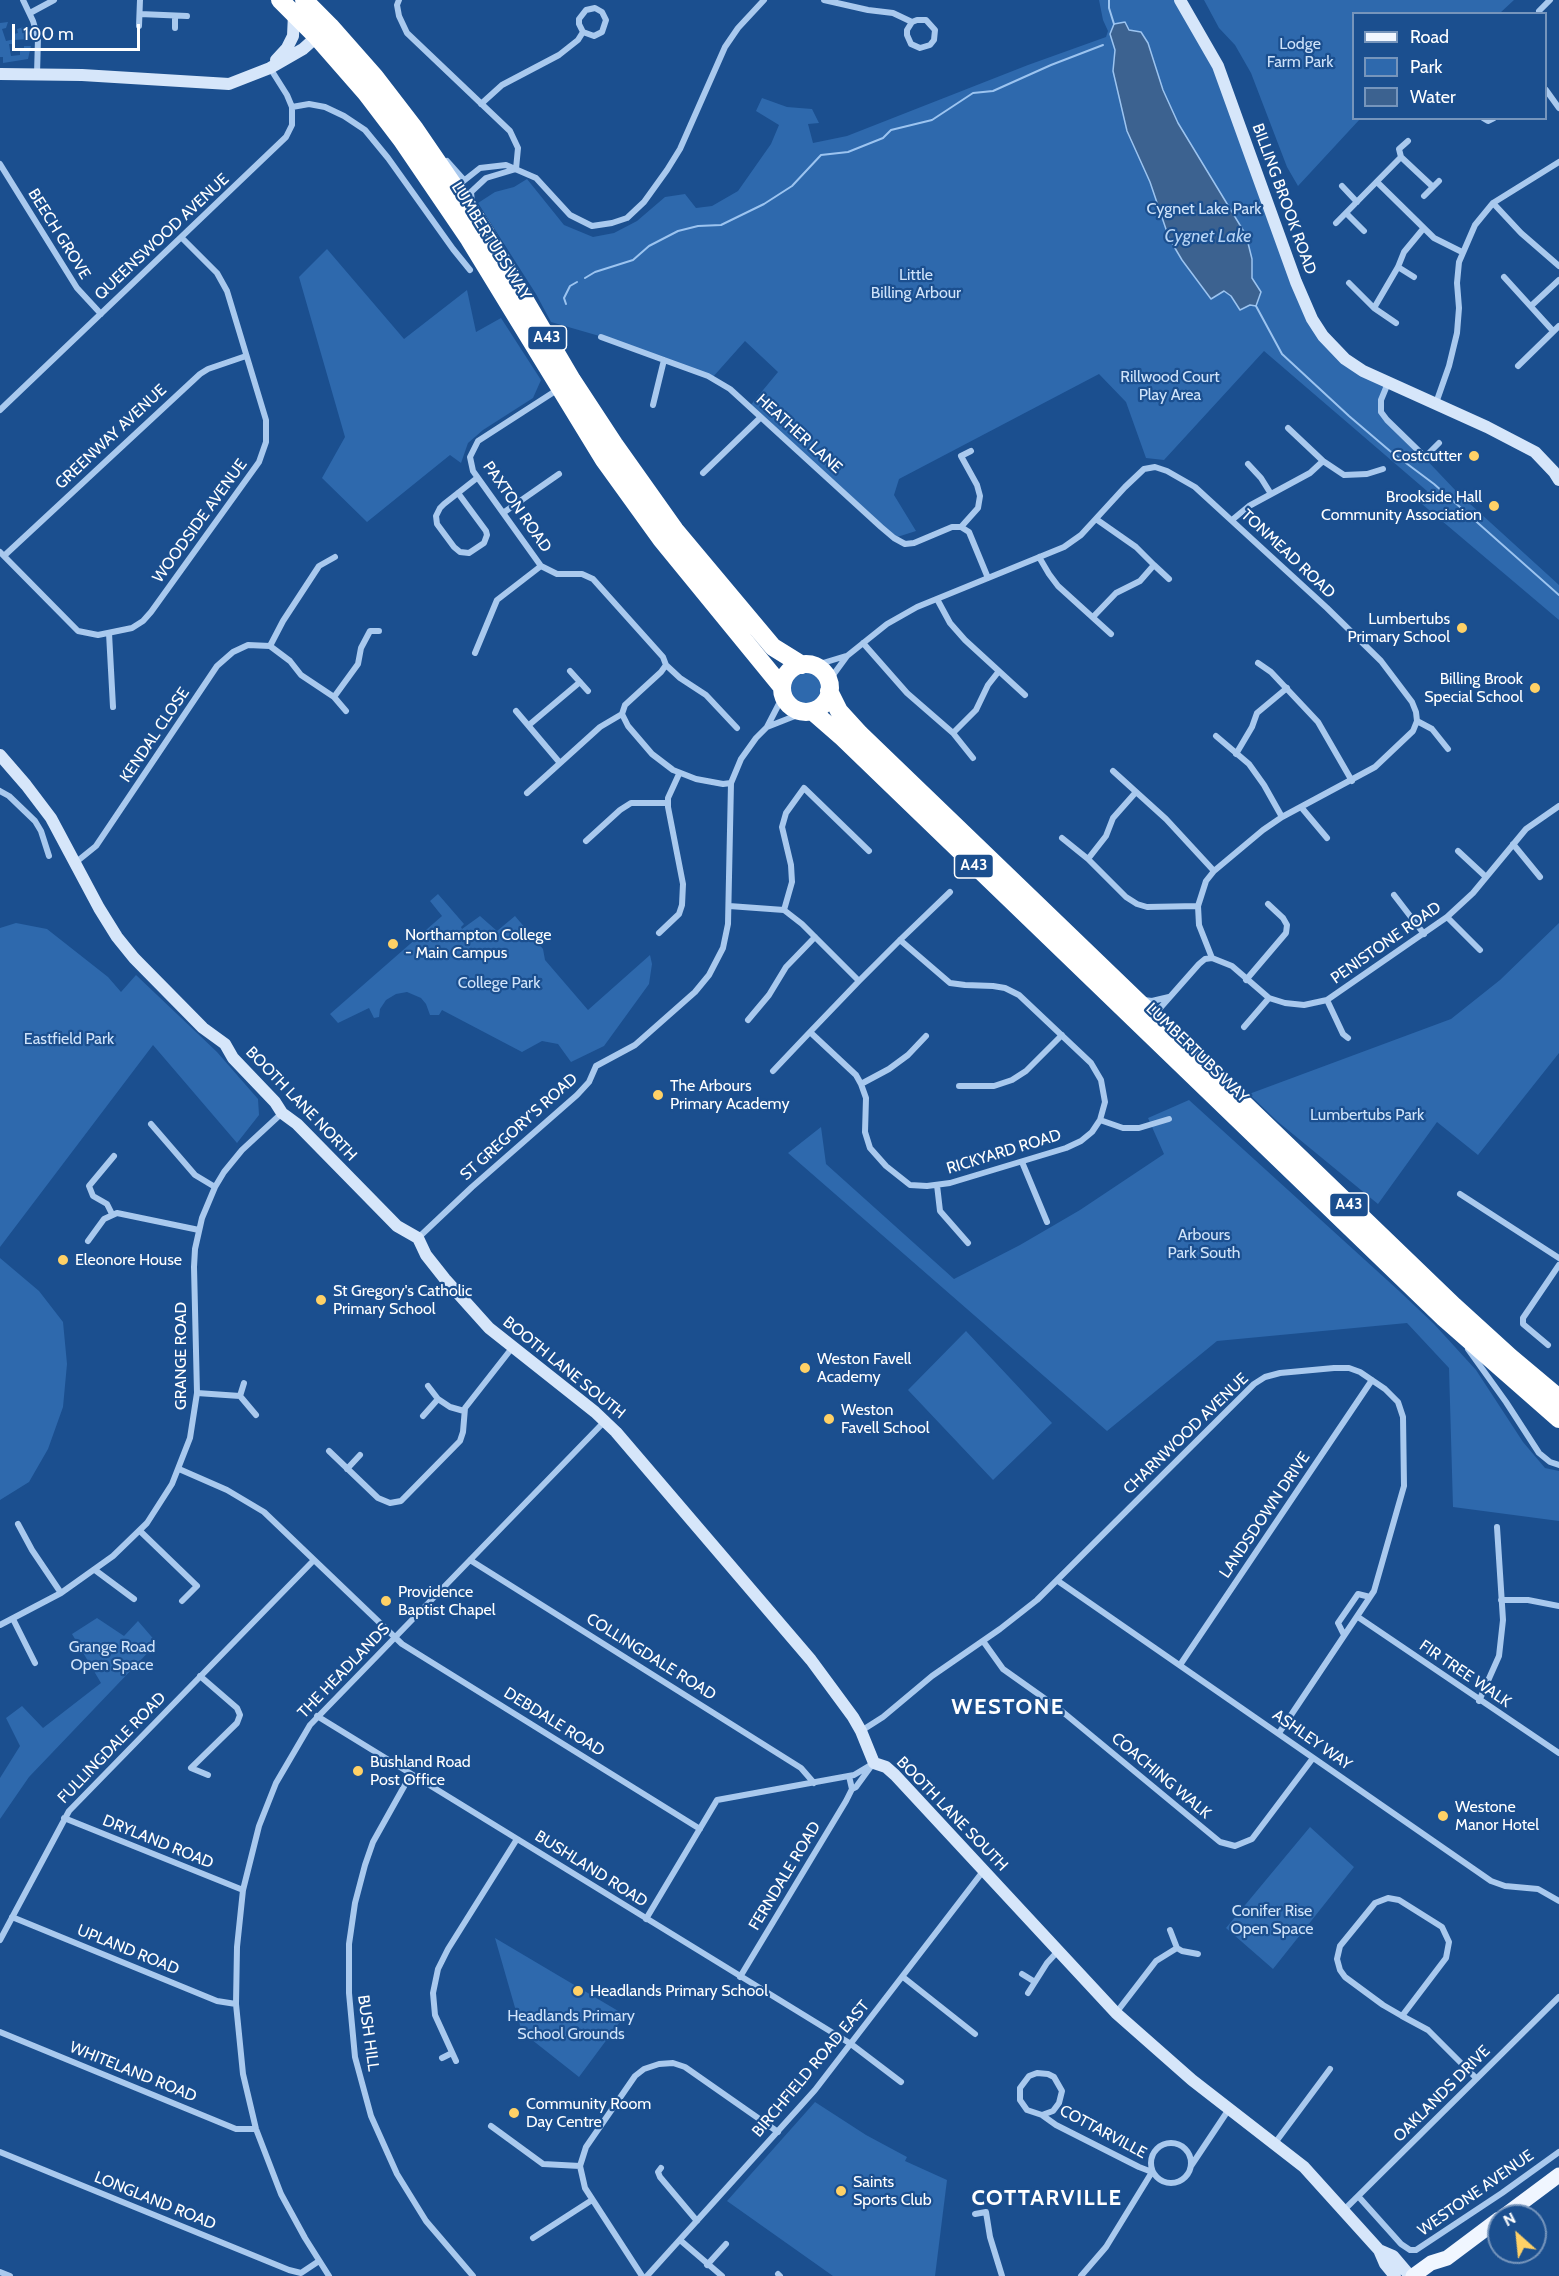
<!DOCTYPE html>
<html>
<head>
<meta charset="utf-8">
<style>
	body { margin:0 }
	#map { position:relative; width:1559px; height:2276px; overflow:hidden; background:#1b4f8f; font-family:Cabin,sans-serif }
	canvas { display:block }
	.legend { position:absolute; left:1352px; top:12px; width:195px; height:108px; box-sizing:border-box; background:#1b4f8f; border:2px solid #7695bc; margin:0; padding:8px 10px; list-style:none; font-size:18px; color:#fff }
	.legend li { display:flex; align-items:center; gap:12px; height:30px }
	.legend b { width:30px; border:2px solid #7695bc }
	.north { position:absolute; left:1487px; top:2204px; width:60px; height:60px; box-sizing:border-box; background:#1b4f8f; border:2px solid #7695bc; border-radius:50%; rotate:333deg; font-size:16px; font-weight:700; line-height:24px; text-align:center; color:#fff }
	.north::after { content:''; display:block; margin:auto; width:21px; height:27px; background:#ffd166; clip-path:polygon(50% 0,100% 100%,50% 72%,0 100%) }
	.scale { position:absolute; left:12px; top:24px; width:128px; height:27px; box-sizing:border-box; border:3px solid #fff; border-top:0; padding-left:8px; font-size:18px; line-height:21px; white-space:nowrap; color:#fff; -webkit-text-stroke:4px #1b4f8f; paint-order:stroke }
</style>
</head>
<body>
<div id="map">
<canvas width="1559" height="2276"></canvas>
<ul class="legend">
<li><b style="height:8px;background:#f0f6ff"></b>Road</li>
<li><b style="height:16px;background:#2e69ad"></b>Park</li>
<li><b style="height:16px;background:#3c6290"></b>Water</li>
</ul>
<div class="north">N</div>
<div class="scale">100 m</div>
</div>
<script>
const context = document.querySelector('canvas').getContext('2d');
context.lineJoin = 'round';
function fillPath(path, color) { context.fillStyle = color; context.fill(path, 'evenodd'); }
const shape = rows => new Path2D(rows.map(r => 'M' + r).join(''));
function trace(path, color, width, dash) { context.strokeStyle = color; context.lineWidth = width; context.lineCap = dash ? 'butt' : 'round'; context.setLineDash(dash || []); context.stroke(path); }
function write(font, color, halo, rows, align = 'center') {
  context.font = font + ' Cabin,sans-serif'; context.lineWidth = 4.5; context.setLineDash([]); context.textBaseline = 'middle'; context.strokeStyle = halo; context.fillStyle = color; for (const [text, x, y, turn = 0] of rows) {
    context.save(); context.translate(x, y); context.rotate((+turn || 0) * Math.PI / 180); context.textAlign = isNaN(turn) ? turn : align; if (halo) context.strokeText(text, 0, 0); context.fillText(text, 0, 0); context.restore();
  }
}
const green = shape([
	[1099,0,1180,0,1202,36,1323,336,1388,383,1381,400,1381,412,1457,492,1559,585,1559,620,1422,504,1427,491,1264,351,1164,460,1146,458,1126,402,1099,374,899,479,894,495,916,531,894,538,749,407,778,372,745,341,712,378,627,344,551,322,536,294,478,203,495,192,514,187,527,179,564,225,593,237,614,233,637,221,665,197,685,194,696,208,712,206,738,191,771,144,779,125,756,111,762,98,787,107,812,109,819,123,808,124,813,143,847,136,1028,65,1106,37,1108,31,1103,20],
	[1204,0,1514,0,1500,13,1354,14,1354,118,1360,119,1298,186,1287,167,1251,73,1235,45,1219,28],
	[8,22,6,28,2,29,6,41,15,39,14,34,18,33,17,29,27,26,31,39,13,40,13,44,9,44,11,56,20,55,20,51,24,50,24,46,31,46,28,59,3,63,3,57,0,57,0,23],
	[327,249,404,339,467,290,476,332,501,318,541,380,533,398,483,430,468,443,461,463,450,455,367,522,322,478,345,437,299,277],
	'787 688a18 18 0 1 1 36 0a18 18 0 1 1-36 0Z',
	[438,894,464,924,461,927,462,929,480,916,497,931,515,916,543,949,545,960,588,1010,650,955,652,964,649,984,604,1046,571,1062,558,1044,542,1041,522,1052,442,1010,439,1015,430,1015,426,1004,421,998,407,992,396,994,386,1000,380,1009,379,1017,374,1018,369,1008,338,1023,330,1014,442,916,430,901],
	[16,923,47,929,108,977,121,992,136,975,217,1052,258,1099,259,1115,237,1143,153,1045,0,1247,0,928],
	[1559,923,1559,1053,1478,1155,1437,1122,1378,1204,1277,1121,1249,1094,1451,1019,1500,980],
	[1189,1100,1398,1290,1434,1324,1476,1370,1523,1442,1545,1468,1559,1471,1559,1521,1453,1507,1449,1368,1407,1323,1217,1341,1107,1431,788,1153,821,1127,826,1164,954,1279,1020,1245,1080,1210,1164,1154,1148,1118],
	[0,1258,39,1291,63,1322,67,1364,63,1407,48,1449,29,1482,0,1500],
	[966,1331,1052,1423,993,1480,908,1390],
	[97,1618,124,1636,138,1621,157,1643,29,1777,0,1819,0,1778,20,1746,6,1718,22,1706,43,1728,101,1683,72,1634],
	[1310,1827,1354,1867,1273,1969,1226,1928],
	[495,1938,625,2015,579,2077,522,2032],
	[815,2102,866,2135,907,2157,905,2161,947,2180,935,2276,833,2276,727,2201]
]);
const water = shape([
	[1125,22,1129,30,1141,32,1148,43,1163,90,1178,123,1246,235,1252,259,1252,278,1261,292,1256,306,1250,305,1240,310,1231,296,1224,291,1211,299,1182,260,1169,238,1150,182,1127,131,1113,71,1115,50,1110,34,1114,24,1125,22]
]);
const stream = shape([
	[1109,0,1109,8,1114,24],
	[585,278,595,272,633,260,649,246,678,231,698,226,721,225,764,204,792,186,821,155,848,152,883,138,891,130,932,120,973,93,993,91,1051,65,1103,45],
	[566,304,564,298,570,286,577,282],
	[1256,306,1282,354,1349,416,1390,451,1434,484,1559,595]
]);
const street = shape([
	[23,0,33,21,38,38,37,74],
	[399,0,397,5,399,16,407,33,510,131,518,148,516,169],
	[824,0,868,10,893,13,912,22,917,20,926,20,935,30,934,40,930,45,920,48,911,44,907,35,907,30,912,22],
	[1539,11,1550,0],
	[30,13,54,0],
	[140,14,187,16],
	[175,16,175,28],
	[139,26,140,0],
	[1546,90,1559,108],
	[481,104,502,85,559,55,578,40,583,32,579,24,579,19,586,10,595,8,602,12,606,20,602,32,594,36,583,32],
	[292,107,309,104,325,107,344,116,365,130,388,158,453,249,470,270],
	[1483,118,1488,121,1494,118],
	[1401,157,1433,187],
	[447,161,464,180],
	[0,164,77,288,101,314],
	[1377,182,1434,238,1462,252],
	[1342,186,1357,202],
	[456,187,480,168,506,165,536,178,570,215,592,226,612,223,627,218,644,202,667,170,680,149,725,47,738,28,764,0],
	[1424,196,1439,181],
	[472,203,471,192,486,178,516,169],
	[1493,203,1521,233,1559,266],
	[1346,213,1364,231],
	[1336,223,1401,157,1399,149,1408,141],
	[1398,267,1414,277],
	[1504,277,1553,331],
	[1349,283,1374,308,1396,323],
	[1531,306,1559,280],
	[1374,308,1398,267,1404,252,1423,229],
	[601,337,664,360],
	[1518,366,1559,326],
	[1388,383,1381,400,1381,412,1387,420,1425,457,1439,443],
	[557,390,478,441,470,457,473,471,541,566,557,574,582,574,593,579,663,657,666,665,661,672,625,705,622,714,628,726,652,754,673,770,696,779,723,784,731,783],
	[1436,403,1449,366,1457,333,1459,308,1457,283,1459,262,1475,225,1493,203,1559,162],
	[653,405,664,360,708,376,730,389,881,527,894,538,905,544,914,543,952,527,961,527,978,508,980,496,977,485,961,456,971,451],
	[0,410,286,137,292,125,292,107,287,95,270,68],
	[1288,428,1323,461,1344,475,1367,474,1383,469],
	[1248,464,1261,478,1271,494],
	[703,473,760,418],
	[458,493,486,531,487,535,484,543,469,553,460,552,454,547,437,524,436,516,440,508,444,504,477,478],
	[503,513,559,474],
	[1232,520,1249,506,1310,473,1323,461],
	[961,527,969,532,988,578],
	[0,552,78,631,98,635,132,628,143,621,151,612,259,462,266,442,266,420,227,291,217,273,182,238],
	[5,555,200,374,208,369,246,356],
	[1039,557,1049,574,1058,586,1111,634],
	[1154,565,1169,579],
	[937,599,950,623,965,640,1025,695],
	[1093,617,1116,593,1140,581,1154,565,1136,547,1096,519],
	[109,633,113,707],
	[863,643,907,693,953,733,973,758],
	[270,646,283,621,319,566,335,557],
	[475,653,497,600,541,566],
	[1258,663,1271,672,1318,722,1352,781],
	[666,665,680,678,706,695,737,728],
	[813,666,846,656],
	[570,671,588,691],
	[828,682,847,656,887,624,917,607,1064,547,1081,535,1125,487,1144,469,1155,467,1167,471,1195,487,1327,608,1381,661,1412,702,1416,712,1417,721,1413,731,1375,767,1282,817,1263,830,1214,871,1206,881,1198,906,1199,925,1212,958],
	[334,697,358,664,361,648,370,631,379,631],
	[516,711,560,763],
	[1417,721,1432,729,1448,749],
	[529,725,580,682],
	[767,727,805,712],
	[953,733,976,710,988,685,999,671],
	[1216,736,1249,764,1264,785,1282,817],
	[1236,754,1252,727,1257,713,1287,688],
	[1113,771,1166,819,1214,871],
	[0,791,9,796,35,821,41,831,49,856],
	[527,793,600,727,622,714],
	[1301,807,1327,838],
	[1062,838,1088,859,1126,897,1137,904,1147,907,1198,906],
	[586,841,620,810,631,803,668,803],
	[1513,844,1540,877],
	[1458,851,1486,877],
	[1088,859,1106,836,1113,818,1136,792],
	[75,863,96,846,217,666,233,652,248,645,270,646,290,661,301,675,334,697,346,711],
	[1394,895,1424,934],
	[729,906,784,910,802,924,859,981],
	[784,910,792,882,791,865,782,827,786,813,804,788,869,851],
	[1447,917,1480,950],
	[659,933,679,914,682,905,683,884,668,807,668,798,679,774],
	[900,940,950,983,965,985,993,986,1005,988,1019,995,1091,1063,1101,1080,1105,1102,1100,1120,1092,1132,1081,1141,1066,1148,950,1183,927,1186,910,1185,886,1166,870,1148,865,1132,866,1098,861,1084,856,1075,810,1032,859,981,900,940,950,892],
	[1246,980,1286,933,1287,925,1283,918,1268,904],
	[1144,1000,1152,1001,1169,997],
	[1327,1000,1343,1034,1348,1038],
	[1154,1015,1199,964,1205,959,1212,958,1232,966,1269,998,1285,1003,1304,1005,1327,1000,1447,917,1473,893,1526,829,1559,806],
	[748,1020,769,995,786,967,815,937],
	[1244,1027,1269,998],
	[773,1071,810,1032],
	[861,1084,889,1069,908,1055,926,1036],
	[959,1086,994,1086,1012,1080,1026,1071,1062,1035],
	[1100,1120,1123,1128,1139,1128,1169,1119],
	[151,1124,195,1175,215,1187],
	[1022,1162,1047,1222],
	[937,1185,940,1211,968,1243],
	[1460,1194,1559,1258],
	[112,1214,107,1204,93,1196,89,1186,114,1156],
	[418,1238,472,1187,577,1095,589,1082,596,1066,635,1045,695,992,709,975,723,948,728,924,731,783,741,759,756,738,767,727,783,696],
	[88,1241,104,1219,117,1213,199,1230],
	[1548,1345,1523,1324,1523,1318,1559,1265],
	[1468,1349,1506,1402,1539,1453,1550,1462,1559,1465],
	[428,1386,438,1399,450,1407,464,1411],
	[197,1393,240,1396,256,1415],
	[240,1396,244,1383],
	[423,1416,438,1399],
	[329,1451,378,1498,390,1503,401,1501,460,1441,463,1432,465,1408,512,1348],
	[179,1469,227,1490,264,1512,402,1644,700,1829],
	[347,1469,360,1455],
	[18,1524,32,1550,61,1593],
	[140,1531,197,1586,182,1601],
	[470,1560,801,1768,814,1783],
	[95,1570,134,1599],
	[1058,1581,1491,1881,1505,1886,1538,1889,1559,1901],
	[1501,1600,1528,1600,1559,1606],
	[1358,1617,1559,1753],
	[13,1619,35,1663],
	[0,1625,61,1593,113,1556,147,1523,172,1484,190,1438,197,1393,194,1267,195,1249,202,1218,215,1187,224,1172,242,1150,282,1113],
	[1344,1635,1338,1623,1358,1594,1370,1597],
	[983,1641,1003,1669,1058,1708,1220,1842,1235,1846,1252,1839,1313,1758],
	[1180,1665,1372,1380],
	[200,1676,237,1708,240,1715,237,1723,191,1768,208,1775],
	[1479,1701,1499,1656,1503,1620,1497,1527],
	[317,1716,851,2044,901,2082],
	[861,1731,883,1717,932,1676,1000,1629,1037,1600,1254,1384,1265,1377,1280,1373,1334,1368,1349,1368,1360,1372,1385,1389,1398,1402,1403,1417,1404,1486,1374,1591,1279,1733],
	[411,1774,373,1842,365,1865,355,1903,349,1944,349,1993,355,2057,371,2116,397,2174,426,2221,473,2276],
	[852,1789,856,1787,872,1765],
	[64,1818,243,1890],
	[12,1917,217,2001,236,2004],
	[646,1919,717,1800,854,1775,874,1763],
	[1170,1930,1177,1948,1182,1951,1198,1954],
	[0,1940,69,1811,314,1560],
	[1022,1974,1035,1982],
	[740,1977,846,1801,852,1789,849,1776],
	[903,1977,975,2034],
	[1028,1993,1047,1963,1058,1951],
	[1116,2013,1156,1961,1177,1948],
	[1402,2016,1446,1958,1449,1942,1442,1927,1399,1900,1388,1898,1375,1903,1340,1946,1337,1959,1340,1970,1345,1977,1383,2005,1402,2016,1428,2030,1476,2078],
	[0,2032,236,2129,256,2129],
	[442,2058,452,2053],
	[456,2061,435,2015,433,1993,438,1969,448,1949,517,1839],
	[1042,2115,1053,2111,1059,2103,1062,2091,1054,2077,1048,2074,1037,2073,1029,2076,1020,2088,1020,2100,1027,2110,1042,2115,1056,2125,1139,2167,1152,2172,1106,2247,1081,2276],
	[491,2126,543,2164,580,2166],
	'1151 2163a20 20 0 1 1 40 0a20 20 0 1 1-40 0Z',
	[1275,2143,1330,2069],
	[0,2152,289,2270,301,2273,319,2261],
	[1191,2166,1229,2109],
	[661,2168,658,2172,660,2177,697,2221],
	[1358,2196,1401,2244,1410,2250,1416,2250,1502,2193,1559,2152],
	[1344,2210,1559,1997],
	[975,2214,986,2212,990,2237,1002,2276],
	[533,2238,592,2200],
	[680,2240,722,2276],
	[707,2265,726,2244],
	[0,2272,10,2276],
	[778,2274,780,2276],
	[329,2276,305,2238,281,2194,256,2129,243,2074,236,2004,237,1947,243,1890,259,1826,276,1783,310,1725,604,1422],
	[642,2276,585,2188,580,2166,586,2147,635,2076,644,2069,659,2064,673,2063,685,2067,778,2132],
	[647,2276,815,2090,984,1870]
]);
const secondary = shape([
	[1180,0,1218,66,1296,282,1312,319,1323,336,1345,359,1363,371,1487,427,1535,452,1554,472,1559,480],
	[276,60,287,48,293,36,294,14],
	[0,74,82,75,229,84,270,68,303,49,322,32],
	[0,755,26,785,51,818,99,908,117,937,134,958,203,1028,225,1044,233,1058,275,1102,282,1113,297,1124,397,1226,418,1238,426,1255,445,1279,489,1328,595,1412,616,1432,811,1660,853,1717,861,1731,874,1763,886,1767,895,1775,1116,2013,1192,2080,1304,2167,1379,2250,1385,2264,1395,2276],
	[1379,2250,1393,2256,1410,2276]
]);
const primary = shape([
	[1504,2216,1559,2175],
	[1413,2276,1431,2263,1447,2258,1499,2219]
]);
const highway = shape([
	[280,0,317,37,366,93,401,139,469,239,604,460,661,539,782,687],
	[304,0,330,26,375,77,415,129,482,227,572,380,614,444,675,530,773,647,802,665],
	'782 688a24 24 0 1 1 48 0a24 24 0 1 1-48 0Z',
	[829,691,839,711,860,734,1454,1306,1510,1357,1559,1398],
	[812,711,843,738,1444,1318,1559,1419]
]);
const markers = [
	[1474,456,6,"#ffd166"],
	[1494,506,6,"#ffd166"],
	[1462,628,6,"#ffd166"],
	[1535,688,6,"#ffd166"],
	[393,944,6,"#ffd166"],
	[658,1095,6,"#ffd166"],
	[63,1260,6,"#ffd166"],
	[321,1300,6,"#ffd166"],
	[805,1368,6,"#ffd166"],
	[829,1419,6,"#ffd166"],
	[386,1601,6,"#ffd166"],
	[358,1771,6,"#ffd166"],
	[1443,1816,6,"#ffd166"],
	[578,1991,6,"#ffd166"],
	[514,2113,6,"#ffd166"],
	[841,2191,6,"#ffd166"]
];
const shields = [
	[547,338,39],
	[974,866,39],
	[1349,1205,39]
];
const shieldNames = [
	["A43",547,338],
	["A43",974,866],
	["A43",1349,1205]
];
const parkNames = [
	["Lodge",1300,44],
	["Farm Park",1300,62],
	["Cygnet Lake Park",1204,209],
	["Little",916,275],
	["Billing Arbour",916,293],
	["Rillwood Court",1170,377],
	["Play Area",1170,395],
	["College Park",499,983],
	["Eastfield Park",69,1039],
	["Lumbertubs Park",1367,1115],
	["Arbours",1204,1235],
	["Park South",1204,1253],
	["Grange Road",112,1647],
	["Open Space",112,1665],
	["Conifer Rise",1272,1911],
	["Open Space",1272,1929],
	["Headlands Primary",571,2016],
	["School Grounds",571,2034]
];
const streetNames = [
	["BILLING BROOK ROAD",1284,199,70],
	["BEECH GROVE",59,234,58],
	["QUEENSWOOD AVENUE",162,237,-43],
	["LUMBERTUBS WAY",491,241,58],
	["HEATHER LANE",799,434,42],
	["GREENWAY AVENUE",111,437,-43],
	["PAXTON ROAD",517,507,55],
	["WOODSIDE AVENUE",200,521,-54],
	["TONMEAD ROAD",1288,554,43],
	["KENDAL CLOSE",155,735,-56],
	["PENISTONE ROAD",1386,943,-35],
	["LUMBERTUBS WAY",1197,1053,44],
	["BOOTH LANE NORTH",301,1104,46],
	["ST GREGORY'S ROAD",519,1127,-42],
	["RICKYARD ROAD",1004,1152,-17],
	["GRANGE ROAD",181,1356,-90],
	["BOOTH LANE SOUTH",564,1368,39],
	["CHARNWOOD AVENUE",1186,1434,-44],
	["LANDSDOWN DRIVE",1265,1515,-56],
	["COLLINGDALE ROAD",651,1657,32],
	["THE HEADLANDS",344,1671,-46],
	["FIR TREE WALK",1465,1674,34],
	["DEBDALE ROAD",554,1722,32],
	["ASHLEY WAY",1312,1740,35],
	["FULLINGDALE ROAD",112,1748,-46],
	["COACHING WALK",1161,1776,40],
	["BOOTH LANE SOUTH",952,1814,46],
	["DRYLAND ROAD",158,1842,22],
	["BUSHLAND ROAD",591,1869,32],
	["FERNDALE ROAD",785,1876,-59],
	["UPLAND ROAD",128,1950,22],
	["BUSH HILL",368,2033,82],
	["BIRCHFIELD ROAD EAST",811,2069,-50],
	["WHITELAND ROAD",133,2072,22],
	["OAKLANDS DRIVE",1442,2094,-45],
	["COTTARVILLE",1103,2132,28],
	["WESTONE AVENUE",1476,2193,-35],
	["LONGLAND ROAD",155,2201,22]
];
const poiNames = [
	["Costcutter",1462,456,"right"],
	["Brookside Hall",1482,497,"right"],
	["Community Association",1482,515,"right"],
	["Lumbertubs",1450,619,"right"],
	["Primary School",1450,637,"right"],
	["Billing Brook",1523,679,"right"],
	["Special School",1523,697,"right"],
	["Northampton College",405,935],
	["- Main Campus",405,953],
	["The Arbours",670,1086],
	["Primary Academy",670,1104],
	["Eleonore House",75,1260],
	["St Gregory's Catholic",333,1291],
	["Primary School",333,1309],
	["Weston Favell",817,1359],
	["Academy",817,1377],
	["Weston",841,1410],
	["Favell School",841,1428],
	["Providence",398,1592],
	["Baptist Chapel",398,1610],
	["Bushland Road",370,1762],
	["Post Office",370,1780],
	["Westone",1455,1807],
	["Manor Hotel",1455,1825],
	["Headlands Primary School",590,1991],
	["Community Room",526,2104],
	["Day Centre",526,2122],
	["Saints",853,2182],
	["Sports Club",853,2200]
];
const waterNames = [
	["Cygnet Lake",1208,237]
];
const districtNames = [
	["WESTONE",1008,1708],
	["COTTARVILLE",1047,2199]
];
fillPath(green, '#2e69ad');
fillPath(water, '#3c6290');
trace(water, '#9cc4f0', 1.5);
trace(stream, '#9cc4f0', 2);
trace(street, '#a9c9ee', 6);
trace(secondary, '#d6e6fa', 12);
trace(primary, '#f0f6ff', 15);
trace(highway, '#fff', 18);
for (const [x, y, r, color] of markers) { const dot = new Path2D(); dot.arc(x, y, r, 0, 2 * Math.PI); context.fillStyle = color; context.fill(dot); trace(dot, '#1b4f8f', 2); }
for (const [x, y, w] of shields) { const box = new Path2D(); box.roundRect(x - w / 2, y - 12, w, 24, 4.5); context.fillStyle = '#1b4f8f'; context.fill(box); trace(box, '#fff', 1.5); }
write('bold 15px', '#fff', null, shieldNames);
write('16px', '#cfe3fa', '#1b4f8f', parkNames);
write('16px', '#fff', '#1b4f8f', streetNames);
write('16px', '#fff', '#1b4f8f', poiNames, 'left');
write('italic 18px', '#b5d3f5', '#1b4f8f', waterNames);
context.letterSpacing = '1.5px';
write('bold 22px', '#fff', '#1b4f8f', districtNames);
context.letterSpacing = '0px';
</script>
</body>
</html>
